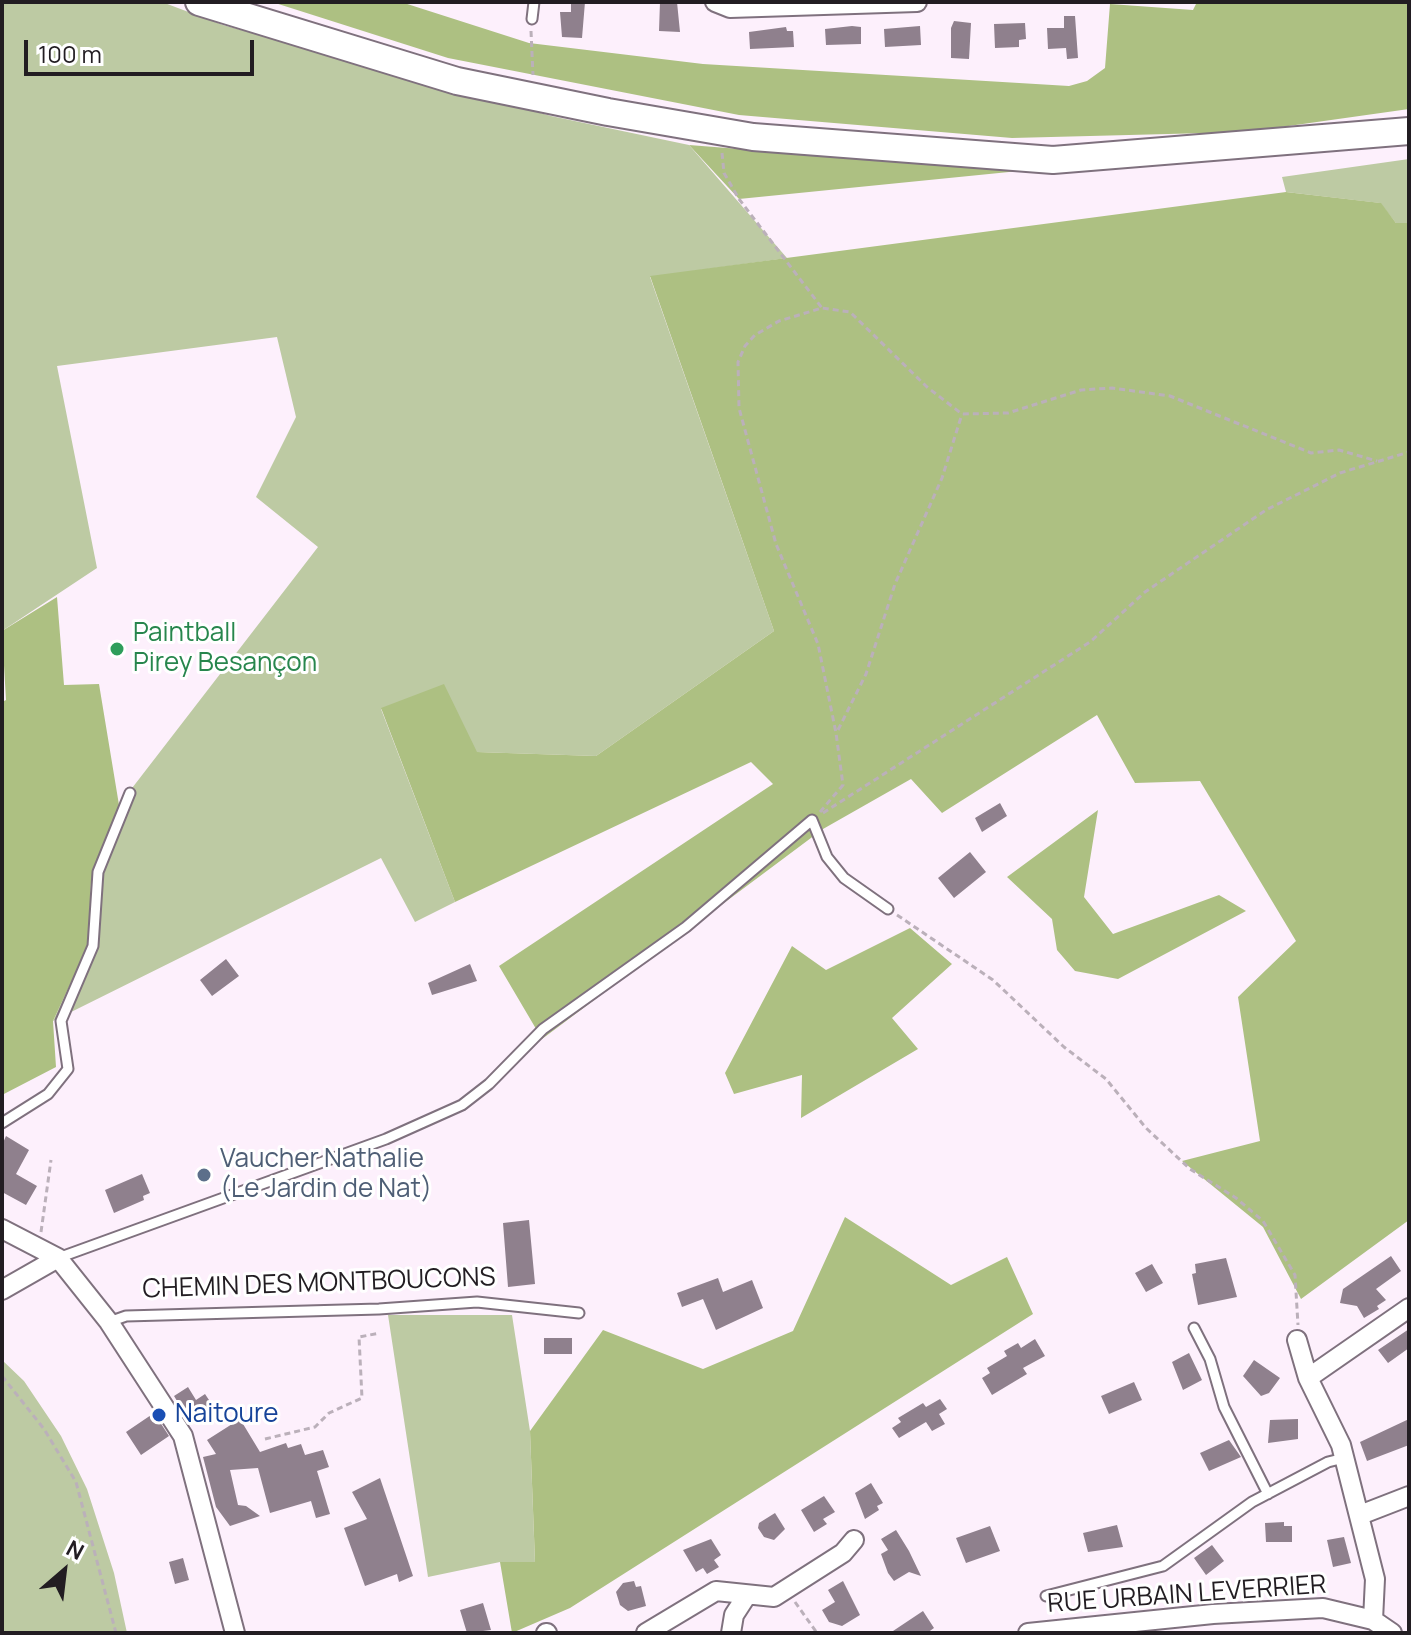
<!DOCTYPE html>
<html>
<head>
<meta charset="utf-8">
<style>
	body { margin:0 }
	#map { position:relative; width:1411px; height:1635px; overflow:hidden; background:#fdf0fc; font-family:Manrope,sans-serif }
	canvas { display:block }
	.frame { position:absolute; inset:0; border:4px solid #221d22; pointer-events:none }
	.north { position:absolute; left:24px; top:1531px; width:80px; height:80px; -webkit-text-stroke:6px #fff; paint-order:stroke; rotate:28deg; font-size:22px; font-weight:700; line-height:32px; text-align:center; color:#221d22 }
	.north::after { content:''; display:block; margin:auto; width:28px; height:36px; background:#221d22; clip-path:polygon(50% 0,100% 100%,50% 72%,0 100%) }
	.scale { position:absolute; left:24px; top:40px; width:230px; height:36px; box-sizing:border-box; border:4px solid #221d22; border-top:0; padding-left:10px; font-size:24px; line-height:28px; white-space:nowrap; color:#221d22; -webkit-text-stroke:6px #fff; paint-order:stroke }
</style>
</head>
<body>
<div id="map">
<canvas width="1411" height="1635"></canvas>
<div class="frame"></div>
<div class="north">N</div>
<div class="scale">100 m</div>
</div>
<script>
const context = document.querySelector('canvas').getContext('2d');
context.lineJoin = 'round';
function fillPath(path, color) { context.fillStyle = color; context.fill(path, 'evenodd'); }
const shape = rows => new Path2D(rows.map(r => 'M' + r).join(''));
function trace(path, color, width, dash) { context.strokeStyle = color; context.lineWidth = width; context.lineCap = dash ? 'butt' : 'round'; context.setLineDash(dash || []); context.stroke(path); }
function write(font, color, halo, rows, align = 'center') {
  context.font = font + ' Manrope,sans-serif'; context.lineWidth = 6; context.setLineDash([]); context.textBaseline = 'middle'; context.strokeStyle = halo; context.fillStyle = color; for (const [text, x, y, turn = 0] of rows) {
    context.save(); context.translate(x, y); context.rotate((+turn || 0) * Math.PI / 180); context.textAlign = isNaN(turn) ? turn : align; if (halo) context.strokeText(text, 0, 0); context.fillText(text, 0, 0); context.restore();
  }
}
const green = shape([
	[2,2,162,2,223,25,551,116,689,145,787,258,650,277,774,631,596,756,476,752,381,709,455,902,415,922,381,858,53,1021,88,946,91,882,119,805,318,547,256,497,296,417,277,337,57,366,97,568,2,631],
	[1409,159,1409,223,1396,223,1380,203,1286,192,1282,177],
	[388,1315,512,1315,530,1431,535,1563,500,1562,428,1577],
	[2,1360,24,1381,61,1436,87,1489,114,1573,127,1633,2,1633]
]);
const forest = shape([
	[272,2,401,2,529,43,703,64,1069,86,1087,81,1105,68,1110,4,1193,10,1197,2,1409,2,1409,109,1246,132,1012,138,739,115,448,58],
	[689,145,1019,171,739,199],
	[1286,192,1381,203,1396,223,1409,223,1409,1220,1301,1299,1263,1227,1182,1161,1260,1141,1238,997,1296,941,1200,781,1135,783,1097,715,942,813,911,779,823,829,542,1039,499,966,773,784,751,762,455,902,381,708,444,684,477,752,596,756,774,631,650,276],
	[57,597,64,685,99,684,119,805,91,882,88,946,53,1021,56,1067,2,1095,2,702,6,700,2,631],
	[1098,810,1084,897,1113,934,1219,895,1246,911,1118,979,1075,971,1057,950,1052,919,1007,877],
	[910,928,952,964,892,1018,918,1049,801,1118,802,1075,734,1094,725,1073,792,946,826,970],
	[845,1217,951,1285,1007,1257,1033,1314,570,1608,512,1633,500,1562,535,1562,530,1431,603,1330,703,1369,793,1331]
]);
const building = shape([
	[571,2,585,2,582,38,562,37,560,12,571,12],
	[660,2,677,2,680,32,659,31],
	[1064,16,1075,16,1078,58,1067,59,1066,48,1048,49,1047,28,1064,28],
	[954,21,971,23,969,59,951,58,951,28],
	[1025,23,1026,39,1019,40,1019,47,995,48,994,24],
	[852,26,861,27,861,44,826,45,825,29],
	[920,26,921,45,885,47,884,29],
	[786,27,787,31,793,31,794,47,750,49,749,32],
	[1000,803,1007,816,982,832,975,818],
	[970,852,986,872,954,898,938,878],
	[226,959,239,976,212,996,200,980],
	[470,964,477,981,432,995,428,983],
	[6,1136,29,1150,16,1174,37,1186,26,1205,2,1192,2,1145],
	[142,1174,150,1193,143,1196,144,1200,114,1213,105,1190],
	[529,1220,535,1284,508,1287,503,1223],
	[1391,1256,1401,1271,1376,1289,1386,1300,1377,1306,1379,1309,1364,1318,1357,1306,1340,1303,1343,1289],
	[1226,1258,1237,1297,1198,1305,1192,1274,1196,1273,1195,1264],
	[1152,1264,1163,1283,1146,1292,1135,1273],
	[718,1278,723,1292,752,1280,763,1308,716,1330,703,1299,682,1307,677,1293],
	[1409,1329,1409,1348,1388,1363,1378,1350],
	[544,1338,572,1338,572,1354,544,1354],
	[1035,1339,1045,1356,1023,1368,1027,1374,992,1395,982,1378,990,1373,987,1368,1007,1356,1004,1351,1018,1343,1021,1348],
	[1189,1353,1202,1380,1183,1390,1172,1362],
	[1254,1360,1280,1378,1269,1393,1261,1396,1243,1376],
	[1134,1382,1142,1400,1109,1414,1101,1396],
	[188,1387,196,1400,205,1394,213,1406,190,1422,174,1396],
	[940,1399,947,1409,939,1414,945,1424,932,1431,926,1422,899,1438,892,1428,901,1422,898,1418,923,1403,926,1407],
	[154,1413,169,1436,141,1455,126,1432],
	[240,1419,260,1452,286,1443,288,1448,301,1444,305,1455,323,1450,329,1467,317,1471,330,1514,316,1518,311,1501,270,1513,258,1468,230,1470,238,1505,246,1506,260,1516,230,1526,216,1507,203,1457,216,1454,207,1440],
	[1298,1419,1298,1439,1268,1443,1270,1420],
	[1409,1419,1409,1445,1367,1461,1360,1442],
	[1229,1440,1241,1457,1209,1471,1200,1453],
	[380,1478,413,1576,399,1582,397,1574,365,1586,344,1528,367,1519,352,1492],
	[871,1483,883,1503,877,1506,879,1510,865,1519,855,1493],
	[824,1496,835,1512,823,1519,827,1524,814,1532,801,1510],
	[775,1513,785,1529,774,1540,764,1537,758,1528,759,1523],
	[1284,1522,1284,1526,1292,1526,1292,1542,1266,1542,1265,1523],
	[1117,1525,1123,1547,1088,1552,1083,1533],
	[990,1526,1000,1551,966,1563,956,1538],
	[896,1530,909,1551,921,1576,909,1572,894,1581,888,1573,881,1554,888,1550,881,1539],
	[1344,1537,1351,1563,1333,1567,1327,1540],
	[711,1539,721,1555,714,1560,719,1567,707,1574,703,1568,696,1572,683,1550],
	[1212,1545,1224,1561,1206,1575,1194,1558],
	[183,1558,189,1580,175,1584,169,1562],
	[634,1581,636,1587,641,1586,646,1606,628,1611,620,1605,616,1592,623,1583],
	[843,1581,860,1615,842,1626,829,1622,822,1610,835,1602,828,1590],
	[483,1603,491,1630,467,1633,460,1610],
	[923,1611,934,1628,927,1633,890,1633]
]);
const path = shape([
	[531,31,533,75],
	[722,153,724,173,739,199,822,308],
	[838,730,866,674,895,584,942,478,962,414],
	[820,812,843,785,836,733,818,644,776,544,739,408,738,362,745,346,755,335,779,321,822,308,850,312,927,387,962,414,1008,413,1081,390,1112,388,1170,396,1311,453,1339,450,1377,461],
	[823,813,1090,642,1145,592,1266,510,1340,473,1409,452],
	[897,915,993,980,1064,1047,1106,1079,1146,1128,1190,1169,1236,1198,1263,1221,1295,1275,1298,1325],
	[41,1232,51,1160],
	[2,1376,44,1429,76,1482,116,1633],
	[265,1439,315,1427,329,1413,362,1398,359,1337,380,1333],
	[795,1602,817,1633]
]);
const service = shape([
	[532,19,534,2],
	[2,1123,48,1094,68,1069,61,1021,93,946,98,872,130,793],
	[58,1258,386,1139,462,1105,489,1084,543,1029,686,927,812,820,827,857,844,878,888,909],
	[109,1322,126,1316,379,1309,477,1302,579,1313],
	[1194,1328,1210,1359,1224,1407,1268,1494],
	[1046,1596,1163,1566,1252,1502,1328,1462,1344,1458]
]);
const minor = shape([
	[715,2,730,8,917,2],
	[2,1229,58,1258,109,1322,183,1436,235,1633],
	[2,1290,58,1258],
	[1297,1340,1308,1378,1341,1445,1375,1579,1373,1620],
	[1308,1378,1409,1308],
	[1360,1515,1409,1496],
	[546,1633,547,1633],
	[646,1633,716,1591,774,1597,843,1553,854,1540],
	[731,1633,734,1615,747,1595],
	[1028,1633,1213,1614,1323,1608,1373,1620,1392,1633]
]);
const secondary = shape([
	[199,2,457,81,608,112,753,137,1053,160,1409,131]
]);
const markers = [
	[117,649,8,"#2e9e5b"],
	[204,1175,8,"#5c6f8a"],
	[159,1415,8,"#1a4fb4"]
];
const leisureNames = [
	["Paintball",133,634],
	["Pirey Besançon",133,664]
];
const serviceNames = [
	["Vaucher Nathalie",220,1160],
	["(Le Jardin de Nat)",220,1190]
];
const streetNames = [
	["CHEMIN DES MONTBOUCONS",319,1284,-2],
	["RUE URBAIN LEVERRIER",1187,1595,-4]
];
const transitNames = [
	["Naitoure",175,1415]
];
fillPath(green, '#bdcaa3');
fillPath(forest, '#adc082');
fillPath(building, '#8f808d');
trace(service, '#7f717e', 13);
trace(minor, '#7f717e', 22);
trace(secondary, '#7f717e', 30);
trace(path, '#bbb0ba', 3, [6, 4]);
trace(service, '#fff', 9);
trace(minor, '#fff', 18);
trace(secondary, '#fff', 26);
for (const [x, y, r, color] of markers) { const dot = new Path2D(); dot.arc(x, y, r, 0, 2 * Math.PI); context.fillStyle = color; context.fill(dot); trace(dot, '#fff', 3); }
write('26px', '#27864d', '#fff', leisureNames, 'left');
write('26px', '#4e5e75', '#fff', serviceNames, 'left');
write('26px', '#221d22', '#fff', streetNames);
write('26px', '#164399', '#fff', transitNames, 'left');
</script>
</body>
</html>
